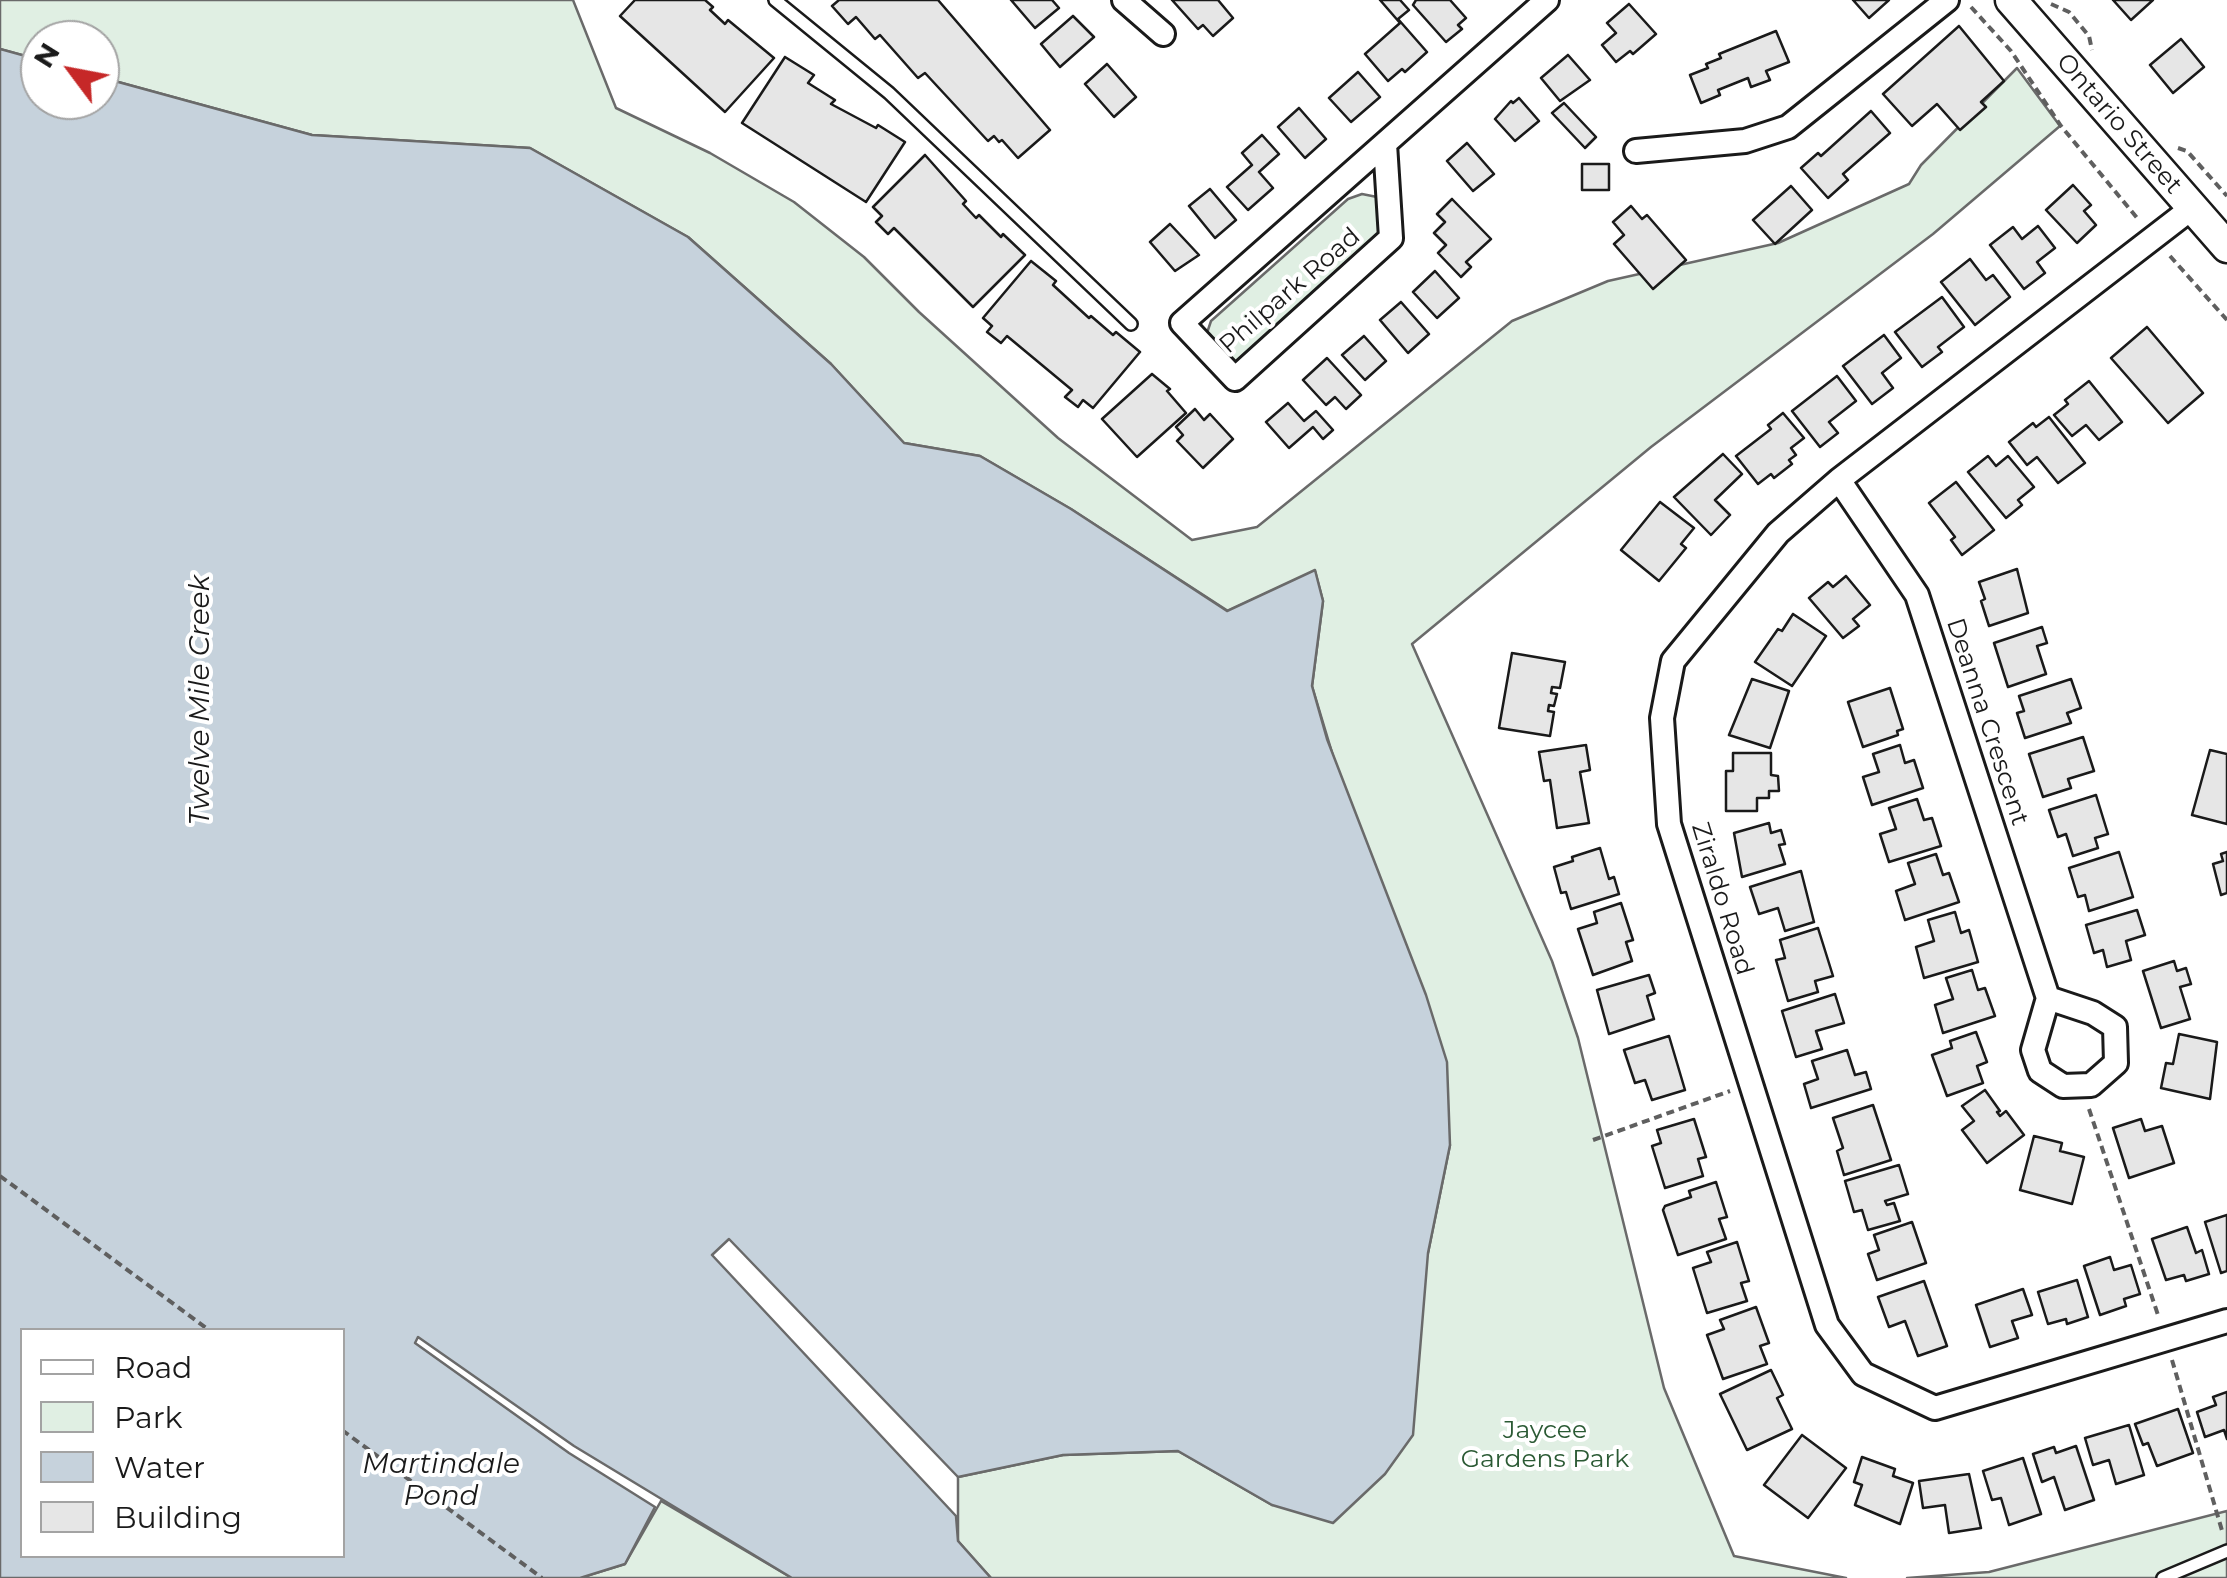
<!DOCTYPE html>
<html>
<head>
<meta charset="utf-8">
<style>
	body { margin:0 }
	#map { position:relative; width:2227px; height:1578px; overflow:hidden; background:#fff; font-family:Montserrat,sans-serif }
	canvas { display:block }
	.legend { position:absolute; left:20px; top:1328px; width:325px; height:230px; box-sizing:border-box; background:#fff; border:2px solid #a3a3a3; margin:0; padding:12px 18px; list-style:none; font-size:30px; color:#1a1a1a }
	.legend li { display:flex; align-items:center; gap:20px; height:50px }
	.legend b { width:50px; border:2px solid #a3a3a3 }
	.north { position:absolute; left:20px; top:20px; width:100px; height:100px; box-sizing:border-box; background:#fff; border:2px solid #a3a3a3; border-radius:50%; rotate:302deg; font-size:28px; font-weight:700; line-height:40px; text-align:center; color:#1a1a1a }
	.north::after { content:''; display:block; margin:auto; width:35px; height:45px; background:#c62828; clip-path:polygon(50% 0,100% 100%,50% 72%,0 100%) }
</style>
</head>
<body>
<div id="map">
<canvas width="2227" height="1578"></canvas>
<ul class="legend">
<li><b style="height:12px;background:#fff"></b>Road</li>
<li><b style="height:28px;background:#e0efe3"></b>Park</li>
<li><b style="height:28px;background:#c6d2dc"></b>Water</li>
<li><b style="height:28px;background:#e6e6e6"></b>Building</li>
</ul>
<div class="north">N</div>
</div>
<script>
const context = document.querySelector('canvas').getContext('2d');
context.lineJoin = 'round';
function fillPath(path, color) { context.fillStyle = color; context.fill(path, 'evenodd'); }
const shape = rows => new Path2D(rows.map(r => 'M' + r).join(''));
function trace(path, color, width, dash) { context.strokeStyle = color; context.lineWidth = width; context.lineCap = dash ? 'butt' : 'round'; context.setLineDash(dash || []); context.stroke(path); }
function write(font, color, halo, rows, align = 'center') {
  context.font = font + ' Montserrat,sans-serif'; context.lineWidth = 8; context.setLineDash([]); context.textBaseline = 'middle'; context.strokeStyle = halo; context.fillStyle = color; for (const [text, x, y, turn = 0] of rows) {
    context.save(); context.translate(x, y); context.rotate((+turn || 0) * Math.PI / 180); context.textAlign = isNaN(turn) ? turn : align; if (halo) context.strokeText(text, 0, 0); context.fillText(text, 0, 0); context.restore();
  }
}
const green = shape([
	[0,0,573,0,616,108,710,153,794,202,864,257,919,312,1058,438,1192,540,1257,527,1512,321,1608,281,1778,243,1909,184,1921,165,2017,68,2060,126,1933,234,1651,447,1412,644,1552,961,1578,1038,1664,1388,1734,1556,1846,1578,991,1578,958,1541,958,1477,1063,1455,1178,1451,1272,1505,1428,1253,1450,1145,1312,686,1323,601,1315,571,1228,611,1071,509,980,456,904,443,831,364,688,237,530,148,312,135,100,77,100,40,40,40,40,60,0,49,0,0],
	[1362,194,1377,197,1386,205,1388,236,1246,361,1232,364,1206,336,1211,321,1348,199,1362,194],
	[661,1501,792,1578,580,1578,625,1564,661,1501],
	[2227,1511,2227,1578,1907,1578,1989,1572,2227,1511]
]);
const water = shape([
	[0,49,40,60,40,100,100,100,100,77,312,135,530,148,688,237,831,364,904,443,980,456,1071,509,1227,611,1315,570,1323,601,1312,686,1327,739,1426,995,1447,1062,1450,1145,1428,1253,1413,1435,1385,1474,1333,1523,1272,1505,1178,1451,1063,1455,958,1477,729,1239,712,1255,956,1516,958,1541,991,1578,792,1578,574,1446,418,1337,415,1343,569,1453,655,1507,625,1564,580,1578,0,1578,0,49],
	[22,1330,342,1330,342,1556,22,1556,22,1330]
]);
const building = shape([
	[635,0,705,0,713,7,710,10,725,24,728,20,774,58,725,112,620,16,635,0],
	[839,0,938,0,1050,130,1018,158,1002,140,999,142,994,136,988,141,925,73,918,78,880,35,875,39,856,17,848,24,832,6,839,0],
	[1011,0,1052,0,1059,8,1035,28,1011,0],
	[1172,0,1218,0,1233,18,1213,36,1203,25,1198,29,1172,0],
	[1380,0,1400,0,1409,10,1398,19,1427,52,1405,72,1402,69,1388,81,1365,54,1400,23,1380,0],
	[1416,0,1450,0,1466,18,1458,25,1462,29,1446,42,1413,5,1416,0],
	[1853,0,1889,0,1869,18,1853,0],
	[2113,0,2153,0,2131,20,2113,0],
	[1629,4,1656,34,1633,54,1630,51,1616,62,1602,45,1616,33,1607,23,1629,4],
	[1073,16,1094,37,1060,67,1041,44,1073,16],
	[1959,26,2004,81,1981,102,1986,107,1960,130,1937,104,1912,126,1883,94,1959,26],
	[1776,31,1789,62,1766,71,1770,80,1751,87,1748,78,1718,90,1720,95,1701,103,1690,75,1708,68,1706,64,1721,58,1719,54,1776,31],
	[2181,39,2204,67,2173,93,2150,65,2181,39],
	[1568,55,1590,80,1560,101,1541,78,1568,55],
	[785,57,814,75,808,83,835,100,831,104,876,128,878,125,905,142,866,202,742,123,785,57],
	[1107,64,1136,97,1114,117,1085,84,1107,64],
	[1358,72,1380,97,1351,122,1329,98,1358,72],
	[1519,98,1539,121,1515,141,1495,119,1511,101,1513,103,1519,98],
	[1564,103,1596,137,1585,148,1552,113,1564,103],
	[1299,108,1326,139,1305,158,1278,127,1299,108],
	[1871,111,1890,133,1843,174,1848,180,1828,198,1801,168,1818,153,1821,156,1871,111],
	[1262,135,1279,154,1259,172,1273,188,1248,210,1227,187,1252,165,1242,153,1262,135],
	[1467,143,1494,174,1473,191,1447,161,1467,143],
	[925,155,966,201,963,204,976,218,979,215,1001,237,1003,234,1025,255,973,307,894,228,888,234,876,222,882,216,873,207,925,155],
	[1582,164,1609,164,1609,190,1582,190,1582,164],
	[2073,185,2091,205,2084,211,2096,225,2077,243,2046,210,2073,185],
	[1791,186,1812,210,1775,244,1753,220,1791,186],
	[1210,189,1236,220,1215,238,1189,206,1210,189],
	[1452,199,1491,239,1466,262,1471,267,1461,277,1438,253,1446,245,1434,233,1445,222,1437,214,1452,199],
	[1631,206,1642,219,1647,215,1686,260,1653,289,1614,244,1624,235,1613,222,1631,206],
	[1170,224,1199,255,1175,271,1150,242,1170,224],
	[2038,226,2055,248,2037,262,2045,273,2024,289,1990,245,2013,227,2022,239,2038,226],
	[1970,259,1986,280,1993,275,2010,297,1975,325,1941,282,1970,259],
	[1031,261,1056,281,1053,285,1089,318,1091,316,1113,335,1116,332,1140,352,1093,408,1083,400,1078,407,1065,397,1072,390,1007,336,1001,343,987,332,992,326,983,318,1031,261],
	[1435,271,1459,298,1437,318,1413,292,1435,271],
	[1942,297,1964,327,1938,347,1942,352,1922,367,1895,332,1942,297],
	[1401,302,1429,334,1408,353,1380,320,1401,302],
	[2147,327,2203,393,2168,423,2111,358,2147,327],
	[1884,335,1901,358,1882,373,1893,388,1872,404,1843,366,1884,335],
	[1364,336,1386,361,1365,380,1342,355,1364,336],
	[1327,358,1361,395,1346,409,1335,397,1326,405,1303,380,1327,358],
	[1152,374,1170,389,1167,391,1186,413,1137,457,1102,419,1152,374],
	[1837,376,1856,401,1829,422,1838,433,1820,447,1792,411,1837,376],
	[2089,381,2122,422,2099,440,2086,425,2072,436,2054,415,2068,404,2065,400,2089,381],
	[1288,403,1304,421,1316,411,1333,430,1323,439,1313,427,1289,448,1266,422,1288,403],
	[1195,409,1204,420,1210,414,1233,439,1203,468,1177,441,1183,435,1176,427,1195,409],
	[1783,413,1804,438,1791,448,1796,455,1789,460,1792,464,1774,478,1771,474,1758,484,1736,456,1771,429,1768,425,1783,413],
	[2049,417,2085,463,2058,483,2037,457,2027,465,2009,442,2033,423,2036,427,2049,417],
	[1723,454,1742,474,1715,500,1730,515,1711,535,1674,497,1723,454],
	[1988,456,1996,466,2008,456,2034,487,2018,500,2022,505,2006,518,1968,472,1988,456],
	[1956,482,1994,530,1962,555,1951,540,1955,537,1929,503,1956,482],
	[1660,502,1694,528,1681,544,1686,548,1659,581,1621,550,1660,502],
	[2017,569,2028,613,1989,626,1981,601,1985,599,1979,582,2017,569],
	[1846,576,1870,605,1853,619,1859,626,1843,638,1809,598,1828,582,1833,587,1846,576],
	[1793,614,1826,636,1792,686,1755,662,1778,629,1782,631,1793,614],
	[2042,627,2047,643,2037,646,2046,674,2008,687,1994,643,2042,627],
	[1512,653,1565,662,1560,688,1552,687,1551,693,1557,694,1554,706,1549,705,1548,711,1554,712,1550,736,1499,728,1512,653],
	[1752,679,1789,691,1770,748,1729,735,1752,679],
	[2071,679,2081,708,2067,713,2071,723,2025,738,2017,713,2024,711,2019,696,2071,679],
	[1890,688,1903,729,1897,731,1898,735,1863,747,1848,702,1890,688],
	[2083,737,2094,771,2068,779,2071,788,2043,797,2029,754,2083,737],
	[1586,745,1590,770,1580,772,1589,823,1557,828,1550,780,1544,781,1539,752,1586,745],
	[1900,745,1905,763,1914,760,1923,788,1872,805,1863,777,1879,772,1873,754,1900,745],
	[2210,750,2227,754,2227,824,2192,815,2210,750],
	[1733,753,1771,753,1771,775,1778,776,1779,791,1769,791,1769,798,1757,798,1757,811,1726,811,1726,771,1733,771,1733,753],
	[2096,795,2108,834,2095,838,2098,848,2073,856,2066,834,2058,837,2049,810,2096,795],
	[1917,799,1924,820,1932,818,1941,846,1889,862,1880,834,1896,829,1889,808,1917,799],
	[1769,823,1771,833,1781,830,1785,844,1779,845,1785,864,1742,877,1734,833,1769,823],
	[1600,848,1609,879,1614,877,1619,894,1571,909,1566,892,1561,893,1554,867,1573,861,1572,857,1600,848],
	[2119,852,2133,897,2089,911,2085,895,2078,897,2069,868,2119,852],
	[2227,852,2227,893,2221,895,2213,864,2223,861,2221,854,2227,852],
	[1936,854,1943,875,1949,873,1959,902,1905,920,1896,891,1915,884,1908,863,1936,854],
	[1801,871,1814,922,1785,931,1778,908,1759,914,1750,887,1801,871],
	[1621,903,1633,940,1626,942,1632,961,1593,975,1578,929,1597,923,1594,912,1621,903],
	[2137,910,2145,935,2126,941,2131,960,2107,967,2103,950,2094,953,2086,925,2137,910],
	[1955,912,1961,933,1969,930,1978,962,1924,978,1916,947,1934,941,1928,920,1955,912],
	[1818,928,1833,976,1815,981,1818,992,1788,1001,1776,960,1785,958,1780,940,1818,928],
	[2174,961,2177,971,2186,968,2191,984,2180,987,2190,1019,2161,1028,2143,971,2174,961],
	[1972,970,1978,990,1985,988,1995,1016,1943,1033,1935,1005,1953,999,1946,978,1972,970],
	[1649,975,1655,993,1647,996,1654,1019,1609,1034,1597,990,1649,975],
	[1835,994,1844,1023,1816,1031,1822,1049,1796,1057,1782,1011,1835,994],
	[1976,1032,1987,1062,1977,1066,1983,1083,1947,1096,1932,1055,1952,1048,1950,1041,1976,1032],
	[2179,1034,2217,1042,2210,1099,2161,1088,2166,1063,2173,1064,2179,1034],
	[1669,1036,1685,1090,1652,1100,1645,1080,1635,1083,1624,1050,1669,1036],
	[1847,1050,1855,1075,1866,1072,1871,1089,1811,1108,1804,1084,1818,1079,1812,1061,1847,1050],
	[1985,1090,2000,1111,1997,1112,2000,1116,2006,1111,2024,1135,1987,1163,1962,1130,1974,1121,1962,1106,1985,1090],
	[1873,1105,1891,1160,1844,1175,1837,1151,1843,1148,1833,1118,1873,1105],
	[1694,1119,1706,1157,1698,1159,1703,1176,1665,1188,1652,1146,1661,1143,1657,1130,1694,1119],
	[2141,1119,2145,1131,2162,1126,2174,1163,2129,1178,2113,1128,2141,1119],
	[2034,1136,2062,1143,2060,1151,2084,1157,2072,1204,2020,1190,2034,1136],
	[1899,1165,1908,1194,1885,1201,1887,1205,1894,1203,1900,1221,1868,1230,1862,1210,1854,1212,1845,1181,1899,1165],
	[1716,1182,1727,1217,1719,1219,1726,1239,1678,1255,1663,1210,1665,1206,1691,1197,1689,1191,1716,1182],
	[2227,1215,2227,1271,2221,1273,2205,1222,2227,1215],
	[1912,1222,1926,1263,1877,1280,1868,1254,1879,1250,1874,1235,1912,1222],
	[2187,1227,2196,1253,2202,1250,2209,1274,2186,1281,2184,1275,2166,1280,2152,1239,2187,1227],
	[1737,1242,1749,1281,1741,1283,1747,1301,1707,1313,1693,1268,1711,1262,1707,1252,1737,1242],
	[2110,1257,2114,1270,2131,1265,2140,1294,2124,1299,2126,1306,2100,1315,2084,1266,2110,1257],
	[2077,1280,2088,1317,2067,1324,2066,1319,2048,1324,2038,1292,2077,1280],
	[1924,1281,1947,1346,1918,1356,1905,1321,1889,1327,1878,1297,1924,1281],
	[2023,1289,2032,1315,2012,1321,2018,1338,1990,1347,1976,1305,2023,1289],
	[1756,1307,1769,1343,1760,1346,1767,1364,1723,1379,1707,1335,1724,1329,1720,1320,1756,1307],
	[1771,1370,1783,1395,1777,1398,1792,1429,1747,1450,1720,1394,1771,1370],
	[2227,1392,2227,1439,2224,1430,2205,1437,2197,1412,2216,1405,2213,1397,2227,1392],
	[2178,1409,2193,1453,2157,1466,2148,1443,2143,1445,2135,1424,2178,1409],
	[2129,1425,2144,1475,2116,1484,2109,1460,2093,1465,2085,1438,2129,1425],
	[1802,1435,1846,1468,1808,1518,1764,1485,1802,1435],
	[2076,1446,2094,1500,2065,1510,2054,1477,2042,1482,2033,1454,2054,1447,2056,1453,2076,1446],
	[1862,1457,1895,1469,1893,1476,1913,1483,1900,1524,1855,1505,1862,1485,1854,1482,1862,1457],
	[2023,1458,2041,1514,2009,1525,2001,1498,1992,1500,1983,1471,2023,1458],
	[1969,1474,1981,1528,1949,1533,1945,1505,1923,1508,1919,1481,1969,1474]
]);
const path = shape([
	[2051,4,2069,12,2089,36,2092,50],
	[1971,7,2011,51,2061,126,2138,219],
	[2178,148,2187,151,2227,196],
	[2170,256,2227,320],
	[2089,1109,2159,1318],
	[1593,1140,1730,1091],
	[0,1176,209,1330],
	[2172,1360,2223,1534],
	[342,1430,542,1578]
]);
const lane = shape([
	[775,0,889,93,1131,324],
	[2163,1578,2227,1551]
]);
const street = shape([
	[1124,0,1163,34],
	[1385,144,1391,238,1235,379,1182,323,1547,0],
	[1636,151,1745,141,1788,127,1947,0],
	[2192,208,1839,480,1778,533,1673,661,1662,718,1669,824,1827,1325,1863,1374,1935,1408,2227,1321],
	[1839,480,1917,595,2048,998,2033,1050,2040,1071,2063,1086,2091,1085,2116,1063,2115,1027,2093,1013,2048,998]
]);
const secondary = shape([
	[2011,0,2227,247]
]);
const streetNames = [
	["Ontario Street",2119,124,49],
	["Philpark Road",1290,291,-41],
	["Deanna Crescent",1987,722,72],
	["Ziraldo Road",1722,899,73]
];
const parkNames = [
	["Jaycee",1545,1431],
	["Gardens Park",1545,1460]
];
const waterNames = [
	["Twelve Mile Creek",201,700,-90],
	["Martindale",441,1465],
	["Pond",441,1497]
];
fillPath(green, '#e0efe3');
trace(green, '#6a6a6a', 2.5);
fillPath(water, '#c6d2dc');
trace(water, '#6a6a6a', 2.5);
fillPath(building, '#e6e6e6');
trace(building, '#1a1a1a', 2.5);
trace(lane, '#1a1a1a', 16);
trace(street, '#1a1a1a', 28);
trace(secondary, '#1a1a1a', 35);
trace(path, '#5f5f5f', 4, [8, 5]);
trace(lane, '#fff', 11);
trace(street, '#fff', 22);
trace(secondary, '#fff', 30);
write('25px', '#1a1a1a', '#fff', streetNames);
write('25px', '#2b5a34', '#fff', parkNames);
write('italic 28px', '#1a1a1a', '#fff', waterNames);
</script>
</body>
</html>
